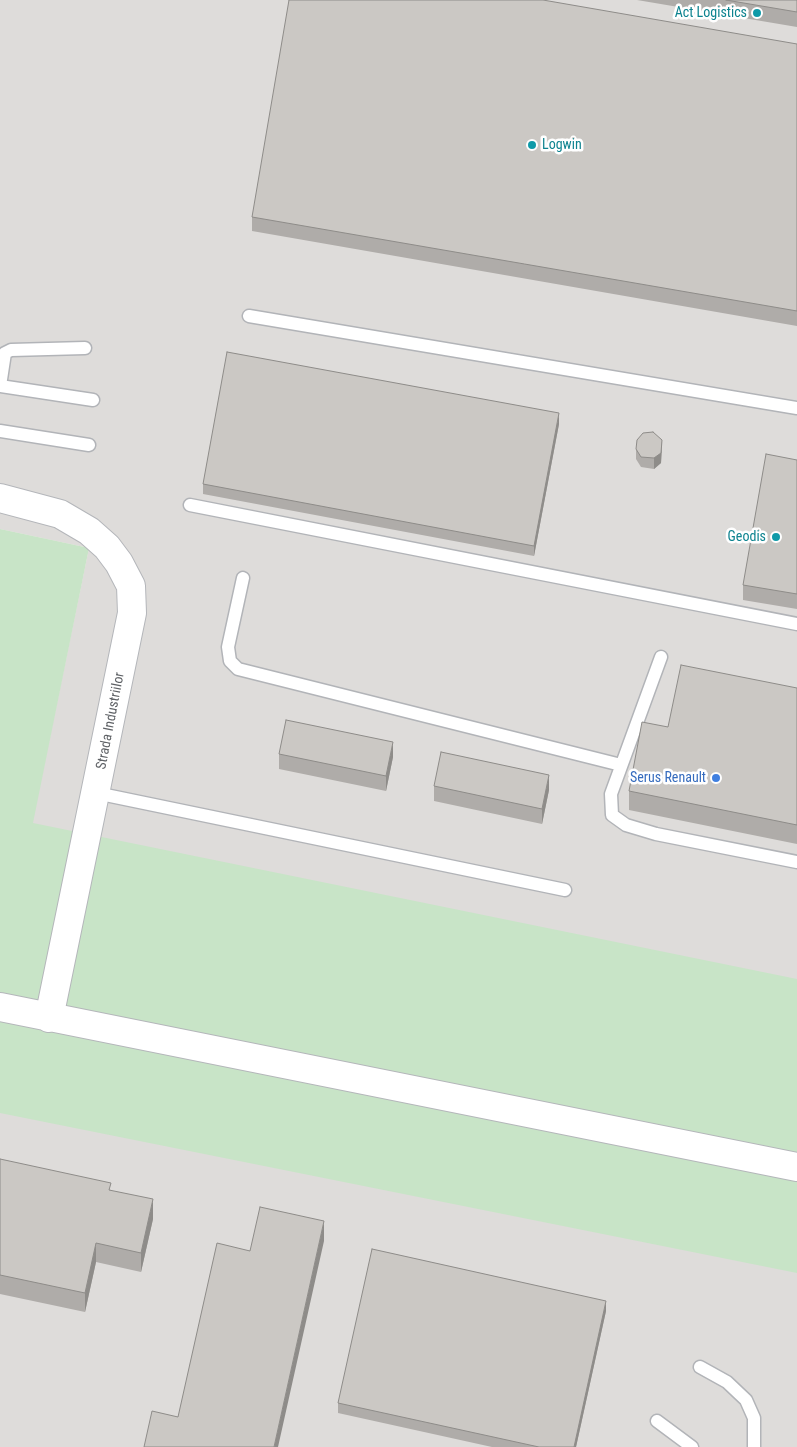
<!DOCTYPE html>
<html>
<head>
<meta charset="utf-8">
<style>
	body { margin:0 }
	canvas { display:block; background:#efede8 }
</style>
</head>
<body>
<canvas width="797" height="1447"></canvas>
<script>
const context = document.querySelector('canvas').getContext('2d');
context.lineJoin = 'round';
function fillPath(path, color) { context.fillStyle = color; context.fill(path, 'evenodd'); }
const shape = rows => new Path2D(rows.map(r => 'M' + r).join(''));
function trace(path, color, width, dash) { context.strokeStyle = color; context.lineWidth = width; context.lineCap = dash ? 'butt' : 'round'; context.setLineDash(dash || []); context.stroke(path); }
function write(font, color, halo, rows, align = 'center') {
  context.font = font + ' "Roboto Condensed",sans-serif'; context.lineWidth = 5; context.setLineDash([]); context.textBaseline = 'middle'; context.strokeStyle = halo; context.fillStyle = color; for (const [text, x, y, turn = 0] of rows) {
    context.save(); context.translate(x, y); context.rotate((+turn || 0) * Math.PI / 180); context.textAlign = isNaN(turn) ? turn : align; if (halo) context.strokeText(text, 0, 0); context.fillText(text, 0, 0); context.restore();
  }
}
const industrial = shape([
	[0,0,797,0,797,1447,0,1447,0,979,89,548,0,529]
]);
const green = shape([
	[0,529,89,548,33,823,797,979,797,1273,0,1113]
]);
const lane = shape([
	[249,316,797,408],
	[0,386,5,353,11,350,85,348],
	[0,386,93,400],
	[0,431,89,445],
	[190,505,797,624],
	[243,578,228,647,230,661,238,669,621,765],
	[661,657,611,794,612,815,626,825,656,834,797,862],
	[96,793,565,890],
	[700,1367,727,1382,746,1400,754,1418,754,1447],
	[657,1421,692,1447]
]);
const secondary = shape([
	[0,498,60,514,89,531,107,547,119,563,131,586,132,613,49,1018],
	[0,1007,797,1167]
]);
const wall = shape([
	[637,0,797,0,797,27],
	[797,44,797,326,252,231,252,217],
	[559,424,534,556,203,494,203,484],
	[636,449,662,450,661,463,654,469,641,467,636,459],
	[797,460,797,609,743,600,743,585],
	[797,688,797,844,629,810,629,791,668,727],
	[279,754,393,757,386,791,279,769],
	[434,786,549,790,542,824,434,801],
	[0,1159,111,1190,153,1219,141,1272,96,1262,85,1312,0,1294],
	[606,1311,576,1447,492,1447,338,1413,338,1403]
]);
const shadedWall = shape([
	[559,413,559,424,534,556,534,546],
	[662,440,661,463,654,469,654,458],
	[393,742,393,757,386,791,386,776],
	[549,775,549,790,542,824,542,809],
	[153,1199,153,1219,141,1272,141,1253],
	[324,1221,324,1241,278,1447,274,1447],
	[96,1243,96,1262,85,1312,85,1293],
	[606,1301,606,1311,576,1447,574,1447]
]);
const building = shape([
	[289,0,543,0,797,44,797,311,252,217,289,0],
	[726,0,797,0,797,12,726,0],
	[227,352,559,413,534,546,203,484,227,352],
	[653,432,662,440,661,453,654,458,641,457,636,449,637,440,643,433,653,432],
	[766,454,797,460,797,594,743,585,766,454],
	[681,665,797,688,797,825,629,791,642,722,668,727,681,665],
	[286,720,393,742,386,776,279,754,286,720],
	[441,752,549,775,542,809,434,786,441,752],
	[0,1159,111,1183,109,1190,153,1199,141,1253,96,1243,85,1293,0,1275,0,1159],
	[260,1207,324,1221,274,1447,144,1447,152,1411,178,1417,217,1243,250,1251,260,1207],
	[372,1249,606,1301,574,1447,539,1447,338,1403,372,1249]
]);
const markers = [
	[757,13,5,"#0f9aa8"],
	[532,145,5,"#0f9aa8"],
	[776,537,5,"#0f9aa8"],
	[716,778,5,"#3f7fe0"]
];
const cultureNames = [
	["Act Logistics",747,13],
	["Logwin",542,145,"left"],
	["Geodis",766,537]
];
const streetNames = [
	["Strada Industriilor",111,721,-79]
];
const shopNames = [
	["Serus Renault",706,778]
];
fillPath(industrial, '#dedcda');
fillPath(green, '#c8e4c7');
trace(lane, '#b2b4b8', 15);
trace(secondary, '#b4b6ba', 30);
trace(lane, '#fff', 12);
trace(secondary, '#fff', 28);
fillPath(wall, '#afaca9');
fillPath(shadedWall, '#8e8c89');
fillPath(building, '#cbc8c4');
trace(building, '#8e8c89', 1);
for (const [x, y, r, color] of markers) { const dot = new Path2D(); dot.arc(x, y, r, 0, 2 * Math.PI); context.fillStyle = color; context.fill(dot); trace(dot, '#fff', 2); }
write('14px', '#0d838f', '#fff', cultureNames, 'right');
write('14px', '#5f6266', '#fff', streetNames);
write('14px', '#366cbe', '#fff', shopNames, 'right');
</script>
</body>
</html>
